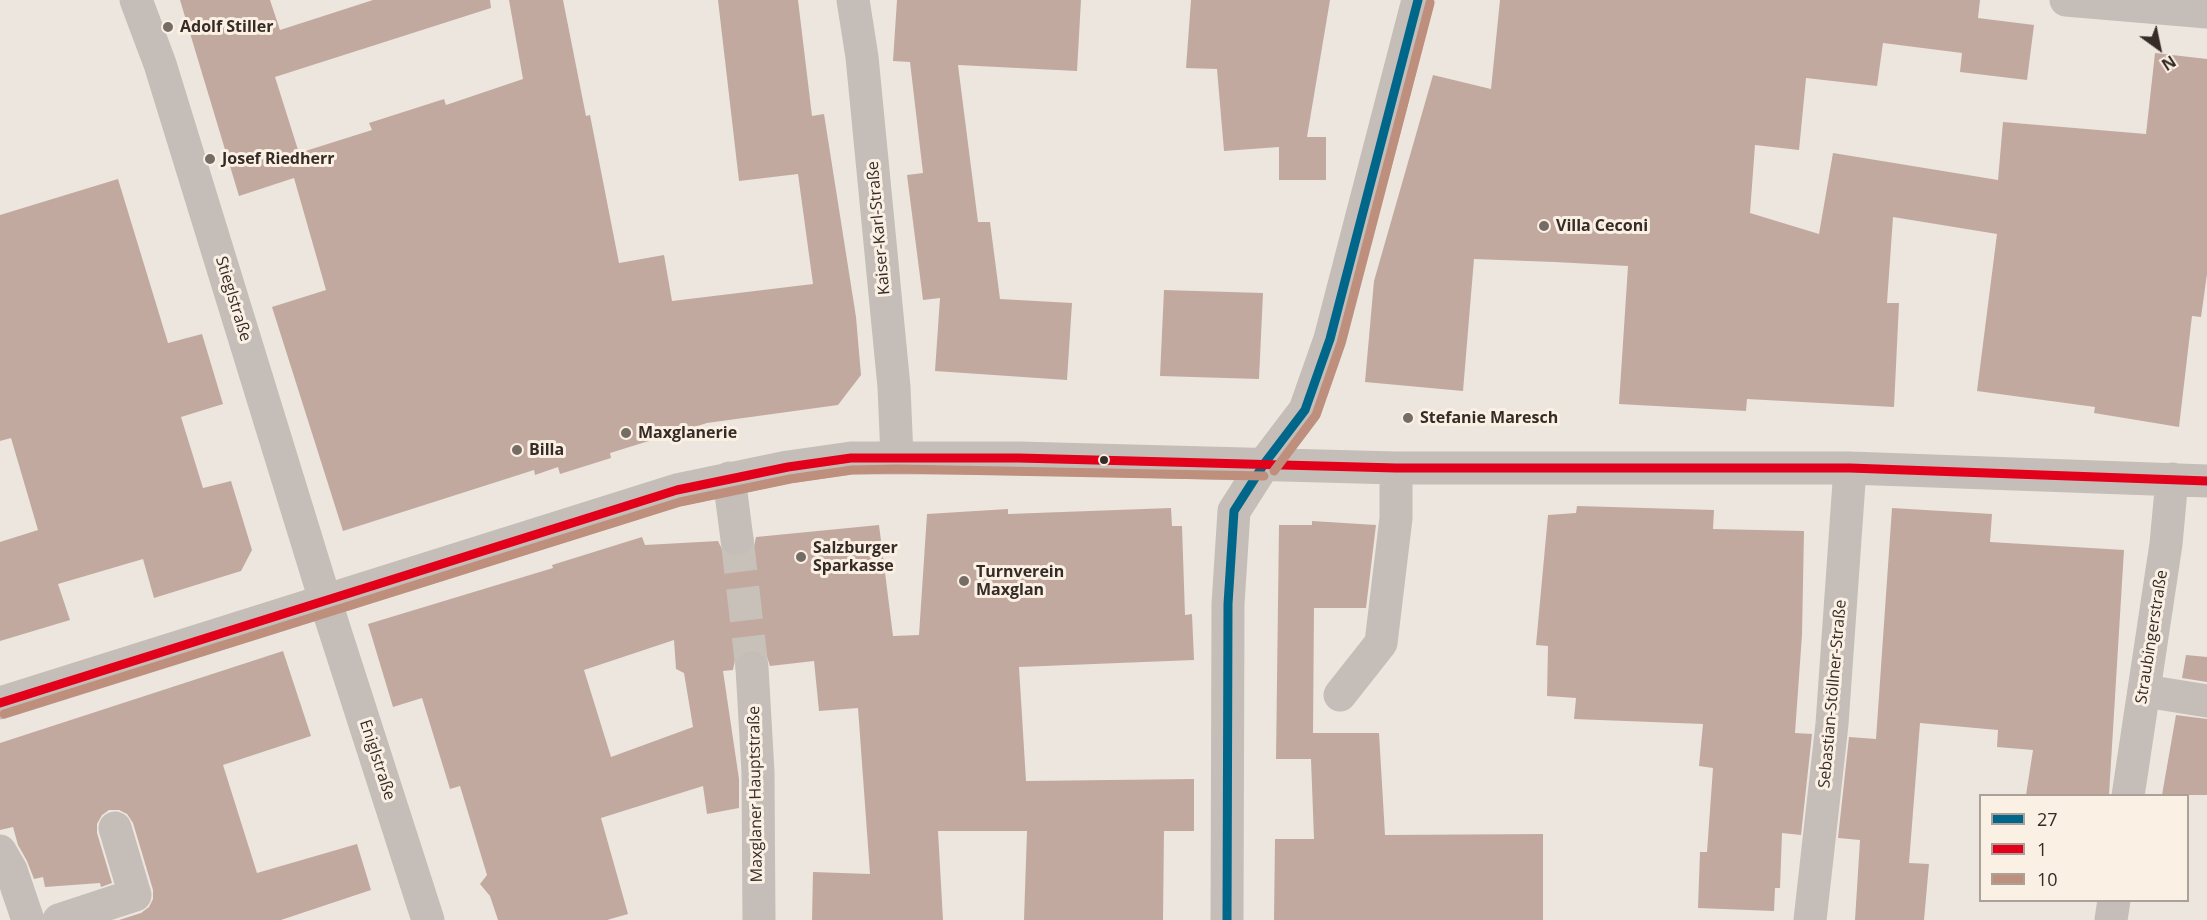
<!DOCTYPE html>
<html>
<head>
<meta charset="utf-8">
<style>
	body { margin:0 }
	#map { position:relative; width:2207px; height:920px; overflow:hidden; background:#ede6de; font-family:"Open Sans",sans-serif }
	canvas { display:block }
	.legend { position:absolute; left:1979px; top:794px; width:210px; height:108px; box-sizing:border-box; background:#faf0e4; border:2px solid #aca198; margin:0; padding:8px 10px; list-style:none; font-size:18px; color:#362b26 }
	.legend li { display:flex; align-items:center; gap:12px; height:30px }
	.legend b { width:30px; border:2px solid #aca198 }
	.north { position:absolute; left:2129px; top:18px; width:60px; height:60px; -webkit-text-stroke:4px #faf0e4; paint-order:stroke; rotate:147deg; font-size:16px; font-weight:700; line-height:24px; text-align:center; color:#362b26 }
	.north::after { content:''; display:block; margin:auto; width:21px; height:27px; background:#362b26; clip-path:polygon(50% 0,100% 100%,50% 72%,0 100%) }
</style>
</head>
<body>
<div id="map">
<canvas width="2207" height="920"></canvas>
<ul class="legend">
<li><b style="height:8px;background:#00678b"></b>27</li>
<li><b style="height:8px;background:#e2001a"></b>1</li>
<li><b style="height:8px;background:#bd8f7c"></b>10</li>
</ul>
<div class="north">N</div>
</div>
<script>
const context = document.querySelector('canvas').getContext('2d');
context.lineJoin = 'round';
function fillPath(path, color) { context.fillStyle = color; context.fill(path, 'evenodd'); }
const shape = rows => new Path2D(rows.map(r => 'M' + r).join(''));
function trace(path, color, width, dash) { context.strokeStyle = color; context.lineWidth = width; context.lineCap = dash ? 'butt' : 'round'; context.setLineDash(dash || []); context.stroke(path); }
function write(font, color, halo, rows, align = 'center') {
  context.font = font + ' "Open Sans",sans-serif'; context.lineWidth = 6; context.setLineDash([]); context.textBaseline = 'middle'; context.strokeStyle = halo; context.fillStyle = color; for (const [text, x, y, turn = 0] of rows) {
    context.save(); context.translate(x, y); context.rotate((+turn || 0) * Math.PI / 180); context.textAlign = isNaN(turn) ? turn : align; if (halo) context.strokeText(text, 0, 0); context.fillText(text, 0, 0); context.restore();
  }
}
const building = shape([
	[180,0,270,0,280,30,373,0,490,0,491,8,275,77,299,153,372,130,369,123,444,99,446,105,523,79,509,0,563,0,586,116,590,115,619,263,664,255,672,301,813,284,798,174,739,181,718,0,798,0,812,116,824,114,856,317,861,375,838,405,707,423,610,453,611,458,560,474,558,467,535,475,534,470,343,531,272,307,326,290,294,178,239,196],
	[897,0,1081,0,1077,71,958,65,978,222,990,222,1000,299,1072,303,1067,380,935,371,940,298,923,300,907,175,923,173,910,62,893,61],
	[1191,0,1330,0,1307,137,1326,137,1326,180,1279,180,1279,147,1224,151,1217,69,1186,68],
	[1500,0,1980,0,1978,18,2034,25,2027,80,1960,72,1962,53,1883,43,1877,86,1806,78,1799,150,1755,145,1750,213,1819,234,1833,153,1998,180,2003,122,2146,134,2155,53,2207,59,2207,274,2201,317,2192,316,2179,427,2094,413,2095,407,1977,391,1997,234,1893,217,1887,303,1899,303,1894,407,1747,399,1746,411,1619,404,1628,266,1555,262,1474,259,1463,391,1365,382,1374,281,1433,75,1491,89],
	[118,179,168,343,202,334,223,404,181,417,203,488,231,481,252,550,241,571,154,598,143,559,58,584,70,620,0,641,0,542,38,530,11,438,0,441,0,215],
	[1164,290,1263,293,1259,379,1160,376],
	[1577,506,1714,510,1713,529,1804,531,1802,635,1795,733,1812,734,1801,835,1782,833,1780,888,1775,888,1774,911,1698,908,1700,852,1707,852,1713,768,1699,766,1703,724,1574,719,1576,698,1547,696,1548,646,1536,645,1548,515,1576,513],
	[1171,508,1172,526,1182,526,1185,615,1192,614,1194,660,1019,667,1026,781,1194,779,1194,831,1164,831,1163,920,1024,920,1027,831,938,831,943,920,812,920,813,872,870,874,858,708,819,711,814,661,770,666,767,657,761,652,752,649,741,653,735,660,733,670,723,671,739,779,739,808,707,814,703,786,601,818,628,914,607,920,498,920,490,896,480,884,487,875,460,786,450,789,422,698,393,707,368,624,553,568,552,565,642,537,645,545,718,541,723,551,730,556,739,558,749,553,754,546,756,537,879,525,893,636,919,635,927,514,1008,509,1008,514],
	[674,640,676,669,684,673,693,727,611,757,584,670],
	[1892,508,1992,514,1990,542,2124,550,2109,795,2026,795,2033,750,1997,747,1998,730,1920,723,1909,863,1929,864,1924,920,1855,920,1860,840,1838,838,1849,737,1876,739],
	[1312,521,1376,525,1366,608,1314,608,1313,733,1379,733,1385,835,1543,834,1543,920,1274,920,1275,839,1314,839,1311,759,1276,759,1279,525,1312,525],
	[283,651,311,736,223,765,257,873,357,844,371,890,281,920,119,920,141,913,149,907,153,899,153,890,133,823,127,814,119,810,109,810,102,815,97,824,97,833,112,883,101,887,100,883,45,887,43,877,34,879,27,861,18,845,13,827,0,830,0,743],
	[2186,655,2207,657,2207,682,2182,678],
	[2176,715,2207,719,2207,795,2162,795]
]);
const minorTunnel = shape([
	[737,539,752,668]
]);
const minor = shape([
	[136,0,160,64,325,600,428,920],
	[853,0,862,57,894,387,897,457],
	[2066,0,2207,12],
	[729,478,737,539],
	[752,668,758,772,759,920],
	[2145,691,2207,701],
	[1340,695,1381,643,1396,518,1396,468],
	[0,703,677,490,788,467,851,458,1019,458,1396,468,1850,468,2207,481],
	[2128,796,2166,544,2172,479],
	[0,851,11,870,28,920],
	[59,920,135,895,115,828],
	[1227,920,1228,604,1234,511,1264,464,1305,410,1330,339,1418,0],
	[1810,920,1832,724,1850,468],
	[2111,920,2114,900]
]);
const bus1 = shape([
	[1227,920,1228,604,1234,511,1264,464,1305,410,1330,339,1418,0]
]);
const bus2 = shape([
	[0,703,677,490,788,467,851,458,1019,458,1396,468,1850,468,2207,481]
]);
const bus3 = shape([
	[1274,471,1316,415,1341,343,1430,3],
	[4,714,680,502,790,479,852,470,897,469,1264,476]
]);
const markers = [
	[168,27,6,"#766c66"],
	[210,159,6,"#766c66"],
	[1544,226,6,"#766c66"],
	[1408,418,6,"#766c66"],
	[626,433,6,"#766c66"],
	[517,450,6,"#766c66"],
	[1104,460,5,"#362b26"],
	[801,557,6,"#766c66"],
	[964,581,6,"#766c66"]
];
const poiNames = [
	["Adolf Stiller",180,27],
	["Josef Riedherr",222,159],
	["Villa Ceconi",1556,226],
	["Stefanie Maresch",1420,418],
	["Maxglanerie",638,433],
	["Billa",529,450],
	["Salzburger",813,548],
	["Sparkasse",813,566],
	["Turnverein",976,572],
	["Maxglan",976,590]
];
const streetNames = [
	["Kaiser-Karl-Straße",879,228,-95],
	["Stieglstraße",233,299,73],
	["Straubingerstraße",2152,637,-81],
	["Sebastian-Stöllner-Straße",1833,694,-85],
	["Eniglstraße",377,760,72],
	["Maxglaner Hauptstraße",756,794,-91]
];
fillPath(building, '#c2a99f');
trace(minorTunnel, '#c8c1b9', 33, [33, 16]);
trace(minor, '#c5bdb7', 33);
trace(bus1, '#00678b', 9);
trace(bus2, '#e2001a', 9);
trace(bus3, '#bd8f7c', 9);
for (const [x, y, r, color] of markers) { const dot = new Path2D(); dot.arc(x, y, r, 0, 2 * Math.PI); context.fillStyle = color; context.fill(dot); trace(dot, '#faf0e4', 2); }
write('bold 16px', '#362b26', '#faf0e4', poiNames, 'left');
write('16px', '#362b26', '#faf0e4', streetNames);
</script>
</body>
</html>
